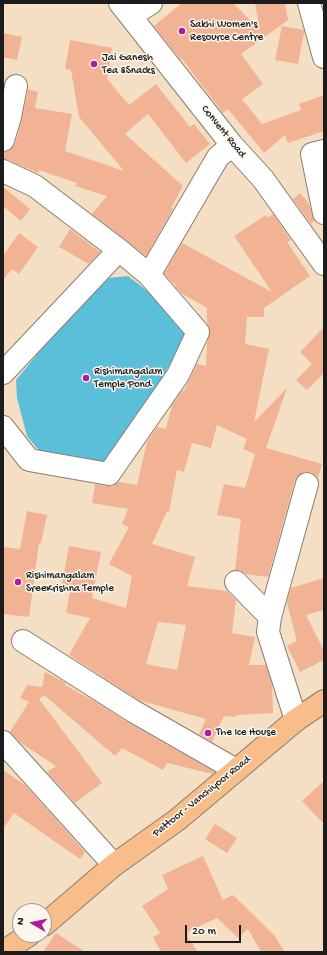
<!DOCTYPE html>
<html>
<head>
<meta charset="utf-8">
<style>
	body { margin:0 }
	#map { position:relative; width:327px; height:955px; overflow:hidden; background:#f5dfc4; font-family:"Gochi Hand",sans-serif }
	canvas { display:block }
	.frame { position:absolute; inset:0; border:4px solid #1c1c1c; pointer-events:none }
	.north { position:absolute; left:12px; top:903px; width:40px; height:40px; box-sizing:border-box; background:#fbf7ec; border:1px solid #a29f99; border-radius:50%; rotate:279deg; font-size:11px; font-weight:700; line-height:16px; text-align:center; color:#1c1c1c }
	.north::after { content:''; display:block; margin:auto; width:14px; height:18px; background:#b5179e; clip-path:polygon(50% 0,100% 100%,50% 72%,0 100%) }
	.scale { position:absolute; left:185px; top:925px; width:56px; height:18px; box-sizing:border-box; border:2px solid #1c1c1c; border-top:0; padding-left:5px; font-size:12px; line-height:14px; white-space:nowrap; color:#1c1c1c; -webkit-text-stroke:3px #fbf7ec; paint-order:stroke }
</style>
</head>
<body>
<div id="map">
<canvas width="327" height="955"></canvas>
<div class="frame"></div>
<div class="north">N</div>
<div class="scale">20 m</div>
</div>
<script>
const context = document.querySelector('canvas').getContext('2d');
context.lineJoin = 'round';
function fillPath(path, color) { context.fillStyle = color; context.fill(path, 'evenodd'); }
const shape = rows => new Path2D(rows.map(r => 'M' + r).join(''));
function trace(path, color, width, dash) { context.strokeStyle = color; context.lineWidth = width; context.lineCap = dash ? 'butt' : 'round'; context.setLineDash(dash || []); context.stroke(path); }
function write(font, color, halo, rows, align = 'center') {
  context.font = font + ' "Gochi Hand",sans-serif'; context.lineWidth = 3; context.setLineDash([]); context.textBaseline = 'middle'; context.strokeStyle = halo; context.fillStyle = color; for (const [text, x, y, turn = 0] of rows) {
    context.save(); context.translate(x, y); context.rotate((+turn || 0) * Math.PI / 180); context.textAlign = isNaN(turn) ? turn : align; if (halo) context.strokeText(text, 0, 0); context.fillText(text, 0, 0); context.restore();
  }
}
const water = shape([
	[128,276,154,296,186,324,186,337,123,444,107,464,45,458,27,436,17,398,16,380,49,340,82,305,109,278]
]);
const building = shape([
	[182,3,233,3,260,30,255,3,285,3,288,20,241,54,263,84,242,99,262,124,301,110,299,104,324,95,324,131,288,143,285,135,264,153,228,109,223,113,182,59,181,60,154,26],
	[282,26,304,30,304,33,298,64,275,60],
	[3,33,22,37,17,60,3,57],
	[70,40,112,48,107,79,129,105,156,84,190,127,194,124,210,144,186,163,148,114,125,134,183,186,171,208,173,209,146,256,92,214,107,196,75,186,77,183,39,170,38,173,8,160,3,159,4,152,11,149,15,144,22,119,28,89,38,92,35,108,72,114,65,151,124,171,79,117,71,70,65,69],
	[3,187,30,209,21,221,3,206],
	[300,193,309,204,314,221,311,224,293,199],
	[273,214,291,240,287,242,310,276,264,308,264,317,247,317,245,344,269,349,254,422,287,388,266,448,322,464,318,478,316,475,311,472,304,472,299,475,295,480,268,577,246,574,240,570,235,570,241,519,217,515,224,484,245,488,255,454,243,449,247,439,217,425,211,448,192,443,184,472,177,470,169,512,167,511,152,544,195,557,187,586,227,591,236,600,232,633,255,637,249,665,266,665,272,686,273,713,236,715,236,717,224,716,212,742,199,734,206,719,138,700,69,655,90,618,66,613,70,591,61,589,69,546,101,552,92,598,126,608,132,576,109,564,129,527,122,524,128,509,92,503,95,484,107,486,113,486,118,482,137,485,147,442,157,427,166,429,172,405,183,390,184,391,197,364,206,366,207,343,210,331,207,323,207,308,181,293,175,286,176,285,172,282,164,274,182,243,272,292,234,236,266,215,268,218],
	[158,622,186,625,177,670,146,664],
	[70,229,100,252,89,264,59,247],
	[19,233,38,247,19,274,12,269,3,280,3,256],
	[324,327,324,376,323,374,307,390,296,380,312,364,300,352],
	[27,511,47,515,41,543,39,543,29,617,3,614,3,547,20,549],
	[324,578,324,610,306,615,324,651,324,660,300,672,287,646,297,641,287,603,291,588],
	[45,672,66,683,65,685,96,702,127,722,215,772,213,774,167,763,163,770,122,748,115,756,44,695,39,699,102,783,75,803,47,772,56,766,21,743,10,732,29,702,20,698,27,685,42,687],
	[3,770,26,786,85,852,80,859,14,813,3,829],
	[324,781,324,824,302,801],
	[215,824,237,838,227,853,205,839],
	[203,856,223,900,233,895,274,935,285,952,261,952,248,929,238,938,217,918,187,932,189,934,187,936,198,952,161,952,153,937,160,933,142,906,168,889,162,875],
	[56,933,85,952,43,952]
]);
const minor = shape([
	[120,3,232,145,263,179,324,264],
	[309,3,324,57],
	[131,16,151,3],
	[3,140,10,117,16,86],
	[324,151,312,154,324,213],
	[3,171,35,186,119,250],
	[149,275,218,157,232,145],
	[3,373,119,250,149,275,198,332,178,375,109,474,29,460,3,427],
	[236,582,270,617],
	[23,641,133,711,236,770],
	[296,720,268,632,270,617,307,484],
	[3,742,114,865]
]);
const major = shape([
	[44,925,114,865,177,820,296,720,324,701],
	[3,952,29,935]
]);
const markers = [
	[182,31,4,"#b5179e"],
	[94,64,4,"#b5179e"],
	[86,378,4,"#b5179e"],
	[18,582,4,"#b5179e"],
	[208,733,4,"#b5179e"]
];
const poiNames = [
	["Sakhi Women's",190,25],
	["Resource Centre",190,38],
	["Jai Ganesh",102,58],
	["Tea &Snacks",102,71],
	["Rishimangalam",94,372],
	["Temple Pond",94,385],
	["Rishimangalam",26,576],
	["SreeKrishna Temple",26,589],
	["The Ice House",216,733]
];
const streetNames = [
	["Convent Road",223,132,51],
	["Pattoor - Vanchiyoor Road",202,797,-39]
];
fillPath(water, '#5bbfda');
fillPath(building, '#f2b294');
trace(minor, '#887e70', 24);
trace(major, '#887e70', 24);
trace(minor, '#fff', 22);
trace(major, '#f8bd89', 22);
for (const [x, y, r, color] of markers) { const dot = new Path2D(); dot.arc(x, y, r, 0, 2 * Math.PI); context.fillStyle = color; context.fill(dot); trace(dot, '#fbf7ec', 1.5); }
write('11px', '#1c1c1c', '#fbf7ec', poiNames, 'left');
write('11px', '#1c1c1c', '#fbf7ec', streetNames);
</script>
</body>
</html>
